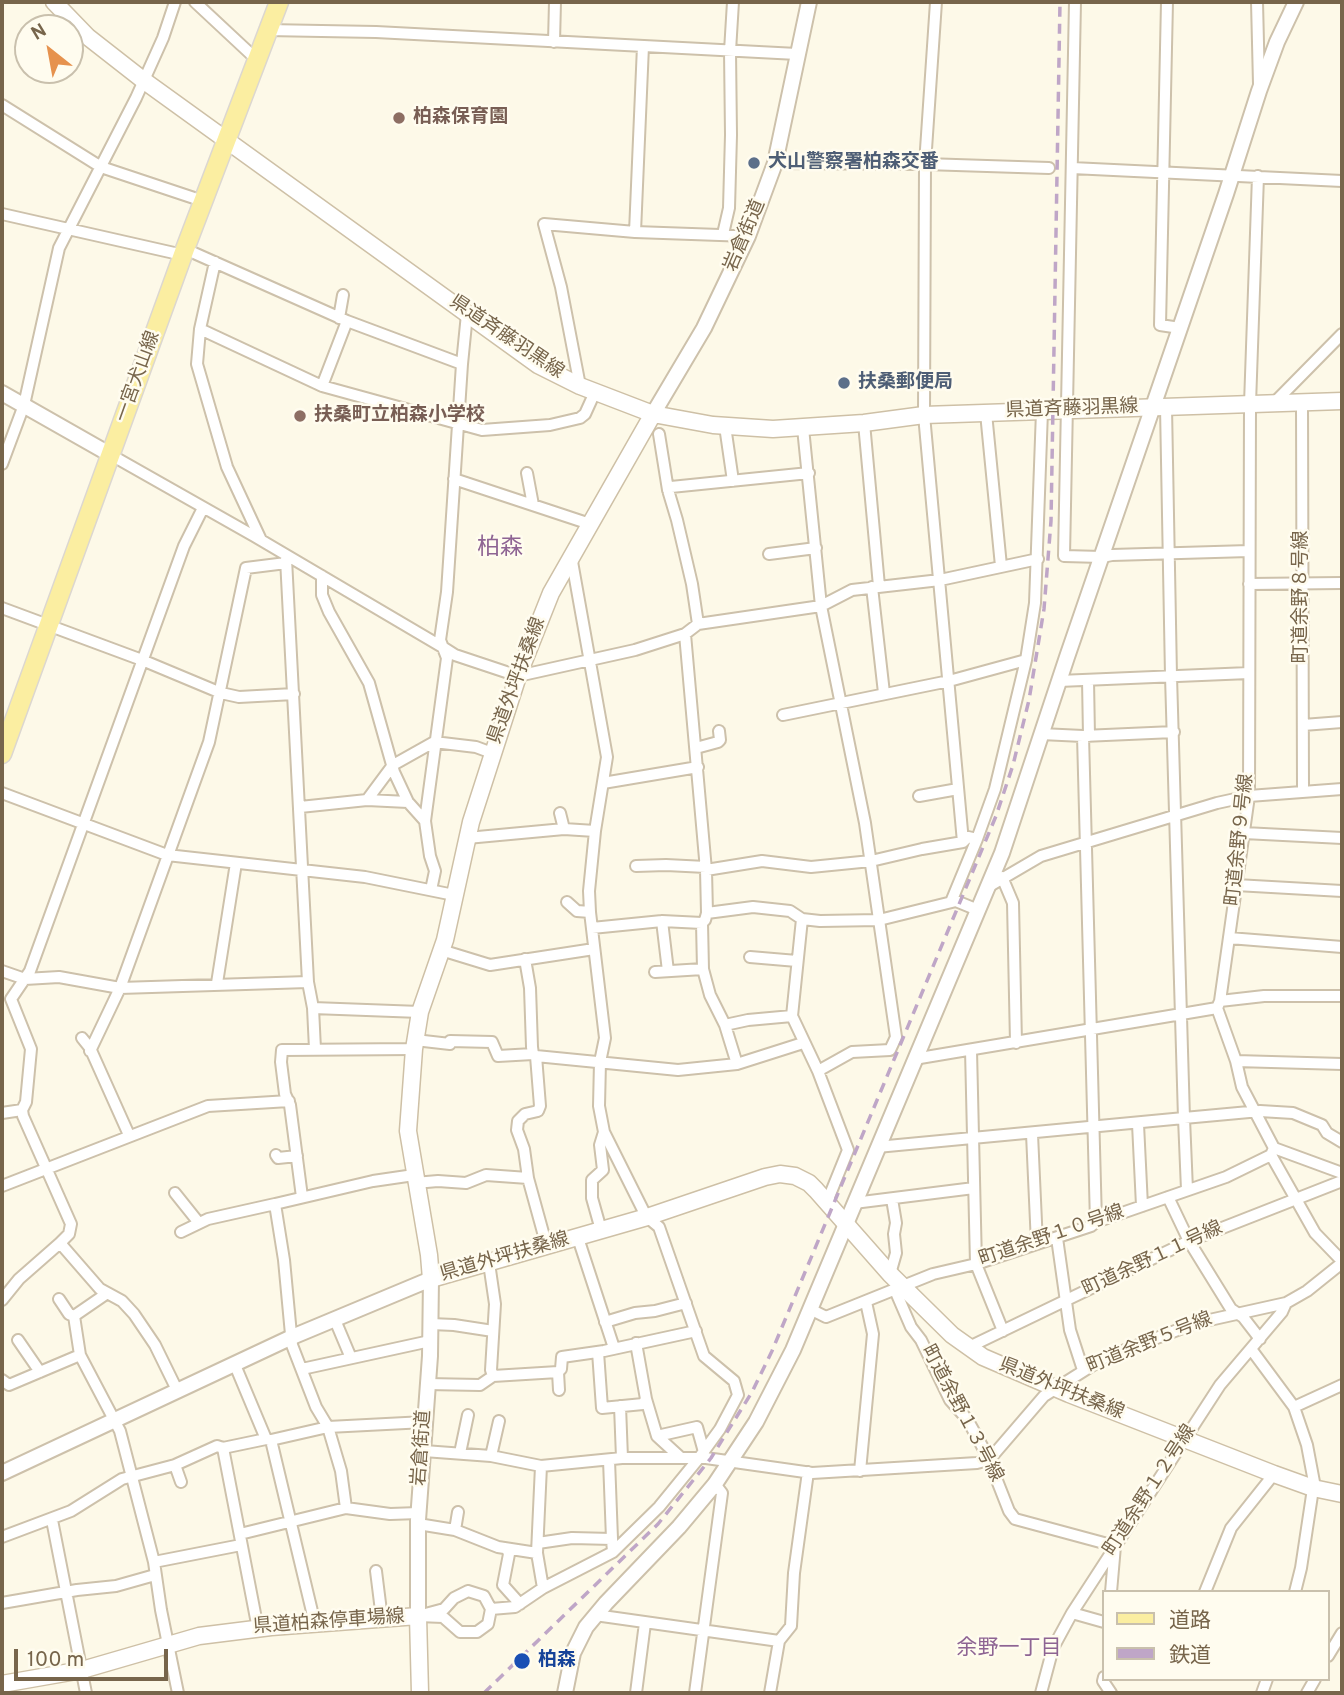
<!DOCTYPE html>
<html>
<head>
<meta charset="utf-8">
<style>
	body { margin:0 }
	#map { position:relative; width:1344px; height:1695px; overflow:hidden; background:#fdf9e8; font-family:Overpass,"Noto Sans JP",sans-serif }
	canvas { display:block }
	.frame { position:absolute; inset:0; border:4px solid #77654b; pointer-events:none }
	.legend { position:absolute; left:1102px; top:1590px; width:228px; height:91px; box-sizing:border-box; background:#fffcef; border:2px solid #c9c0ad; margin:0; padding:9px 12px; list-style:none; font-size:21px; color:#77654b }
	.legend li { display:flex; align-items:center; gap:14px; height:35px }
	.legend b { width:35px; border:2px solid #c9c0ad }
	.north { position:absolute; left:14px; top:14px; width:70px; height:70px; box-sizing:border-box; background:#fffcef; border:2px solid #c9c0ad; border-radius:50%; rotate:329deg; font-size:19px; font-weight:700; line-height:28px; text-align:center; color:#77654b }
	.north::after { content:''; display:block; margin:auto; width:24px; height:32px; background:#e6924e; clip-path:polygon(50% 0,100% 100%,50% 72%,0 100%) }
	.scale { position:absolute; left:14px; top:1649px; width:154px; height:32px; box-sizing:border-box; border:4px solid #77654b; border-top:0; padding-left:9px; font-size:21px; line-height:24px; white-space:nowrap; color:#77654b; -webkit-text-stroke:5px #fffcef; paint-order:stroke }
</style>
</head>
<body>
<div id="map">
<canvas width="1344" height="1695"></canvas>
<div class="frame"></div>
<ul class="legend">
<li><b style="height:9px;background:#fbeea1"></b>道路</li>
<li><b style="height:9px;background:#bfa6c7"></b>鉄道</li>
</ul>
<div class="north">N</div>
<div class="scale">100 m</div>
</div>
<script>
const context = document.querySelector('canvas').getContext('2d');
context.lineJoin = 'round';
const shape = rows => new Path2D(rows.map(r => 'M' + r).join(''));
function trace(path, color, width, dash) { context.strokeStyle = color; context.lineWidth = width; context.lineCap = dash ? 'butt' : 'round'; context.setLineDash(dash || []); context.stroke(path); }
function write(font, color, halo, rows, align = 'center') {
  context.font = font + ' Overpass,"Noto Sans JP",sans-serif'; context.lineWidth = 5; context.setLineDash([]); context.textBaseline = 'middle'; context.strokeStyle = halo; context.fillStyle = color; for (const [text, x, y, turn = 0] of rows) {
    context.save(); context.translate(x, y); context.rotate((+turn || 0) * Math.PI / 180); context.textAlign = isNaN(turn) ? turn : align; if (halo) context.strokeText(text, 0, 0); context.fillText(text, 0, 0); context.restore();
  }
}
const minor = shape([
	[195,2,255,58],
	[936,2,925,164,924,415,963,842],
	[1075,2,1064,556,1102,557,1112,555,1249,551],
	[1167,2,1160,325,1180,328],
	[1257,2,1259,84],
	[267,30,376,32,797,54],
	[554,42,555,2],
	[2,105,101,167,203,201],
	[775,163,925,164,1049,168],
	[1072,168,1342,181],
	[1258,176,1250,404,1249,796,1220,1001,1217,1008,1236,1061,1242,1087,1274,1148,1342,1173],
	[2,214,183,255],
	[635,232,643,46],
	[723,234,729,208,731,135,730,51,733,2],
	[185,249,347,321,462,364],
	[215,262,200,329,197,364,227,467,261,540],
	[339,318,343,295],
	[200,329,322,386,482,430,550,425,580,418,585,414,595,392],
	[322,386,347,321],
	[580,386,561,287,544,224,635,232,748,236],
	[1302,403,1303,791],
	[1273,404,1342,334],
	[986,413,1001,566],
	[864,423,879,586],
	[725,426,733,481],
	[803,428,821,606,865,823,896,1037,890,1050,852,1052,818,1071,848,1150,827,1202],
	[659,434,668,490,677,520,692,584,698,624],
	[111,455,254,536,444,648,455,655,518,676,635,650,685,634,698,624,821,606,852,590,940,580,1038,559],
	[2,464,24,405,59,248,136,98,163,38,175,2],
	[527,473,533,505],
	[454,479,590,524],
	[668,490,671,487,809,473],
	[769,554,816,548],
	[571,556,607,757,595,831,589,891,590,912,605,1038,600,1062,599,1106,604,1132,646,1216],
	[286,559,308,982,313,1008,315,1049],
	[322,576,322,595,329,612,369,683,394,772,408,802,425,821],
	[1249,584,1342,583],
	[872,587,884,693],
	[2,608,142,660,221,693,239,697,294,694],
	[1088,680,1089,736],
	[1059,681,1249,673],
	[783,715,949,681,1026,660,1035,603,1042,411],
	[1303,725,1342,722],
	[1041,734,1083,736,1174,732],
	[1083,736,1096,1222],
	[696,748,718,742,720,740,719,731],
	[603,783,698,767],
	[2,793,167,855,365,877,454,895],
	[919,796,958,789],
	[367,800,393,765,434,742,476,747,492,753],
	[300,807,367,800,408,802],
	[560,813,564,829],
	[1244,833,1342,838],
	[467,838,564,829,595,831],
	[636,866,666,865,706,867],
	[706,870,762,861,811,867,871,861,922,849,963,842,968,837,977,839],
	[1002,877,1013,903,1016,1043],
	[1236,885,1342,891],
	[988,887,1041,856,1217,803,1249,796,1342,789],
	[431,890,435,871,430,856,425,821,447,658,440,640,447,592,462,364,467,314],
	[567,902,577,911,590,912],
	[951,902,977,839,995,789,1026,660],
	[707,913,753,907,790,911,802,919,820,921,879,920,956,901,978,910],
	[802,919,792,1016,818,1071],
	[662,921,668,971],
	[702,923,703,969,710,995,725,1025,737,1064],
	[592,928,662,921,702,923,705,920,707,913,706,870,685,634],
	[1229,938,1342,947],
	[441,950,490,965,594,949],
	[750,957,797,961],
	[525,959,530,988,532,1047,533,1054,536,1056,540,1106,538,1111,525,1114,518,1121,517,1130,524,1149,528,1178],
	[2,971,25,979,59,977,120,988,308,982],
	[655,972,703,969],
	[217,983,236,863],
	[1220,1001,1264,996,1342,996],
	[313,1008,420,1012],
	[725,1025,748,1020,792,1016],
	[82,1038,90,1048,129,1135],
	[415,1040,450,1044,450,1041,492,1042,498,1056,533,1054],
	[971,1050,976,1264,1003,1331],
	[90,1051,120,988,209,742,246,568,286,563],
	[536,1056,678,1070,737,1064,803,1043],
	[914,1059,1217,1008],
	[1236,1061,1342,1064],
	[2,1113,22,1110],
	[1138,1124,1142,1206],
	[1032,1134,1037,1244],
	[877,1147,1184,1118,1171,676,1166,407],
	[276,1155,278,1158,297,1156],
	[1271,1155,1315,1233,1342,1261],
	[415,1183,438,1181,466,1183,486,1175,528,1178,547,1247],
	[2,1186,208,1106,289,1101],
	[1187,1190,1184,1118,1260,1111,1293,1113,1322,1125,1327,1133,1342,1142],
	[175,1193,199,1223],
	[302,1197,290,1105,285,1094,281,1062,282,1050,414,1049],
	[1168,1197,1189,1241,1231,1309,1243,1317,1260,1339],
	[854,1203,974,1188],
	[601,1230,592,1198,592,1180,603,1170,600,1145,604,1132],
	[181,1232,208,1219,275,1204],
	[578,1238,614,1348],
	[1057,1238,1070,1330,1083,1370],
	[489,1263,495,1304,491,1370,493,1376],
	[890,1274,896,1253,894,1234,896,1223,892,1199],
	[895,1290,911,1327,921,1340,950,1400,967,1419,987,1455,1009,1511,1015,1519,1115,1546,1111,1592],
	[59,1299,69,1314,74,1316],
	[2,1300,19,1279,60,1243],
	[810,1309,826,1317,933,1274,976,1264,1091,1226,1096,1222,1226,1177,1271,1155,1274,1148],
	[335,1320,351,1358],
	[605,1322,635,1313,655,1311,686,1303],
	[431,1324,454,1325,493,1331],
	[18,1340,40,1372],
	[636,1343,646,1399,657,1436,681,1458],
	[967,1348,1189,1241,1342,1181],
	[1251,1349,1294,1407,1307,1445,1314,1482,1301,1568,1295,1592],
	[598,1352,602,1408,643,1404,646,1399],
	[80,1355,74,1316,106,1294],
	[235,1365,266,1439],
	[302,1369,430,1341],
	[558,1372,559,1390],
	[2,1380,9,1385,80,1355,120,1431,154,1562,161,1610,178,1693],
	[427,1384,480,1385,493,1376,558,1372,561,1369,562,1357,604,1351,696,1331],
	[178,1392,155,1345,134,1314,122,1301,100,1289,60,1243,69,1234,71,1224,23,1116,22,1110,26,1102,31,1049,11,999,30,971,184,546,203,508],
	[620,1406,622,1458],
	[1294,1407,1342,1385],
	[657,1436,697,1427,704,1452],
	[271,1440,315,1624],
	[223,1448,258,1629],
	[424,1451,491,1456,541,1466,622,1458,706,1458,812,1473,977,1463,989,1460,1044,1396,1104,1358,1196,1323,1286,1303,1307,1291,1342,1263],
	[460,1453,468,1415],
	[491,1456,499,1421],
	[609,1460,612,1539],
	[175,1465,181,1482],
	[541,1466,537,1553,543,1588],
	[860,1471,873,1334,866,1302],
	[346,1508,341,1471,328,1427,316,1407,292,1345,284,1260,275,1204,373,1181,414,1175],
	[52,1520,86,1693],
	[418,1524,455,1530,498,1547,537,1553],
	[455,1530,458,1512],
	[240,1534,346,1508,390,1514,419,1513],
	[2,1537,71,1511,122,1479,175,1465,217,1446,223,1448,266,1439,271,1440,328,1427,425,1422],
	[538,1543,572,1538,612,1539,613,1552],
	[507,1549,509,1554,503,1585,520,1604],
	[154,1562,241,1545],
	[376,1571,382,1619],
	[468,1591,484,1596,491,1609,488,1624,477,1632,460,1632,443,1617,418,1616,444,1609,454,1598,468,1591],
	[1205,1592,1231,1528,1274,1474],
	[2,1603,77,1590,116,1586,155,1575],
	[491,1609,515,1607,543,1588,613,1552,659,1507,699,1458,720,1429,738,1395,734,1381,704,1356,659,1227,647,1217],
	[1072,1613,1104,1622],
	[595,1615,779,1641],
	[1328,1656,1342,1633],
	[1104,1677,1103,1681,1111,1693],
	[636,1693,645,1623],
	[695,1693,722,1493,715,1484],
	[770,1693,779,1641,791,1626,794,1573,808,1472],
	[1041,1693,1053,1648,1072,1613,1220,1385,1282,1312,1286,1303],
	[1262,1693,1267,1679],
	[1307,1693,1315,1679]
]);
const tertiary = shape([
	[2,393,111,455],
	[653,414,704,328,748,236,775,163,809,2],
	[2,1473,292,1337,431,1279,430,1356,418,1520,418,1616],
	[565,1693,573,1653,586,1627,606,1603,679,1527,715,1484,756,1422,793,1350,1002,853,1067,657,1226,194,1259,91,1277,42,1296,2]
]);
const secondary = shape([
	[54,2,88,37,143,80,538,365,580,386,653,414,713,425,773,429,864,423,924,415,1342,401],
	[653,414,551,593,518,676,471,822,445,940,420,1012,414,1049,408,1131,429,1255,431,1279,647,1217,765,1177,780,1174,795,1176,809,1183,816,1190,890,1274,952,1335,983,1357,1069,1394,1274,1474,1313,1488,1342,1494],
	[2,1684,82,1670,199,1636,271,1627,418,1616,420,1693]
]);
const primary = shape([
	[2,754,185,249,279,2]
]);
const rail = shape([
	[484,1693,658,1524,711,1458,752,1392,772,1351,996,816,1013,765,1029,700,1044,609,1051,521,1060,2]
]);
const markers = [
	[399,118,7,"#8d6e63"],
	[754,163,7,"#5c6f8a"],
	[844,383,7,"#5c6f8a"],
	[300,416,7,"#8d6e63"],
	[522,1661,9,"#1a4fb4"]
];
const educationNames = [
	["柏森保育園",413,118],
	["扶桑町立柏森小学校",314,416]
];
const serviceNames = [
	["犬山警察署柏森交番",768,163],
	["扶桑郵便局",858,383]
];
const streetNames = [
	["岩倉街道",746,236,-67],
	["県道斉藤羽黒線",506,338,34],
	["一宮犬山線",139,377,-70],
	["県道斉藤羽黒線",1072,410,-2],
	["町道余野８号線",1302,597,-90],
	["県道外坪扶桑線",518,681,-70],
	["町道余野９号線",1241,840,-84],
	["町道余野１０号線",1052,1237,-19],
	["県道外坪扶桑線",505,1258,-16],
	["町道余野１１号線",1153,1260,-25],
	["町道余野５号線",1150,1344,-22],
	["県道外坪扶桑線",1061,1390,22],
	["町道余野１３号線",961,1414,62],
	["岩倉街道",423,1448,-86],
	["町道余野１２号線",1151,1491,-57],
	["県道柏森停車場線",329,1623,-4]
];
const transitNames = [
	["柏森",538,1661]
];
const neighbourhoodNames = [
	["余野一丁目",1009,1650]
];
const quarterNames = [
	["柏森",500,549]
];
trace(minor, '#cdc1ab', 14);
trace(tertiary, '#cdc1ab', 18);
trace(secondary, '#cec0a6', 19);
trace(primary, '#dcd7d0', 21);
trace(minor, '#fff', 10);
trace(tertiary, '#fff', 14);
trace(secondary, '#fff', 16);
trace(primary, '#fbeea1', 18);
trace(rail, '#bfa6c7', 3.5, [10, 7]);
for (const [x, y, r, color] of markers) { const dot = new Path2D(); dot.arc(x, y, r, 0, 2 * Math.PI); context.fillStyle = color; context.fill(dot); trace(dot, '#fffcef', 2.5); }
write('bold 19px', '#785e54', '#fffcef', educationNames, 'left');
write('bold 19px', '#4e5e75', '#fffcef', serviceNames, 'left');
write('19px', '#77654b', '#fffcef', streetNames);
write('bold 19px', '#164399', '#fffcef', transitNames, 'left');
write('21px', '#8e6493', '#fffcef', neighbourhoodNames);
write('23px', '#8e6493', '#fffcef', quarterNames);
</script>
</body>
</html>
